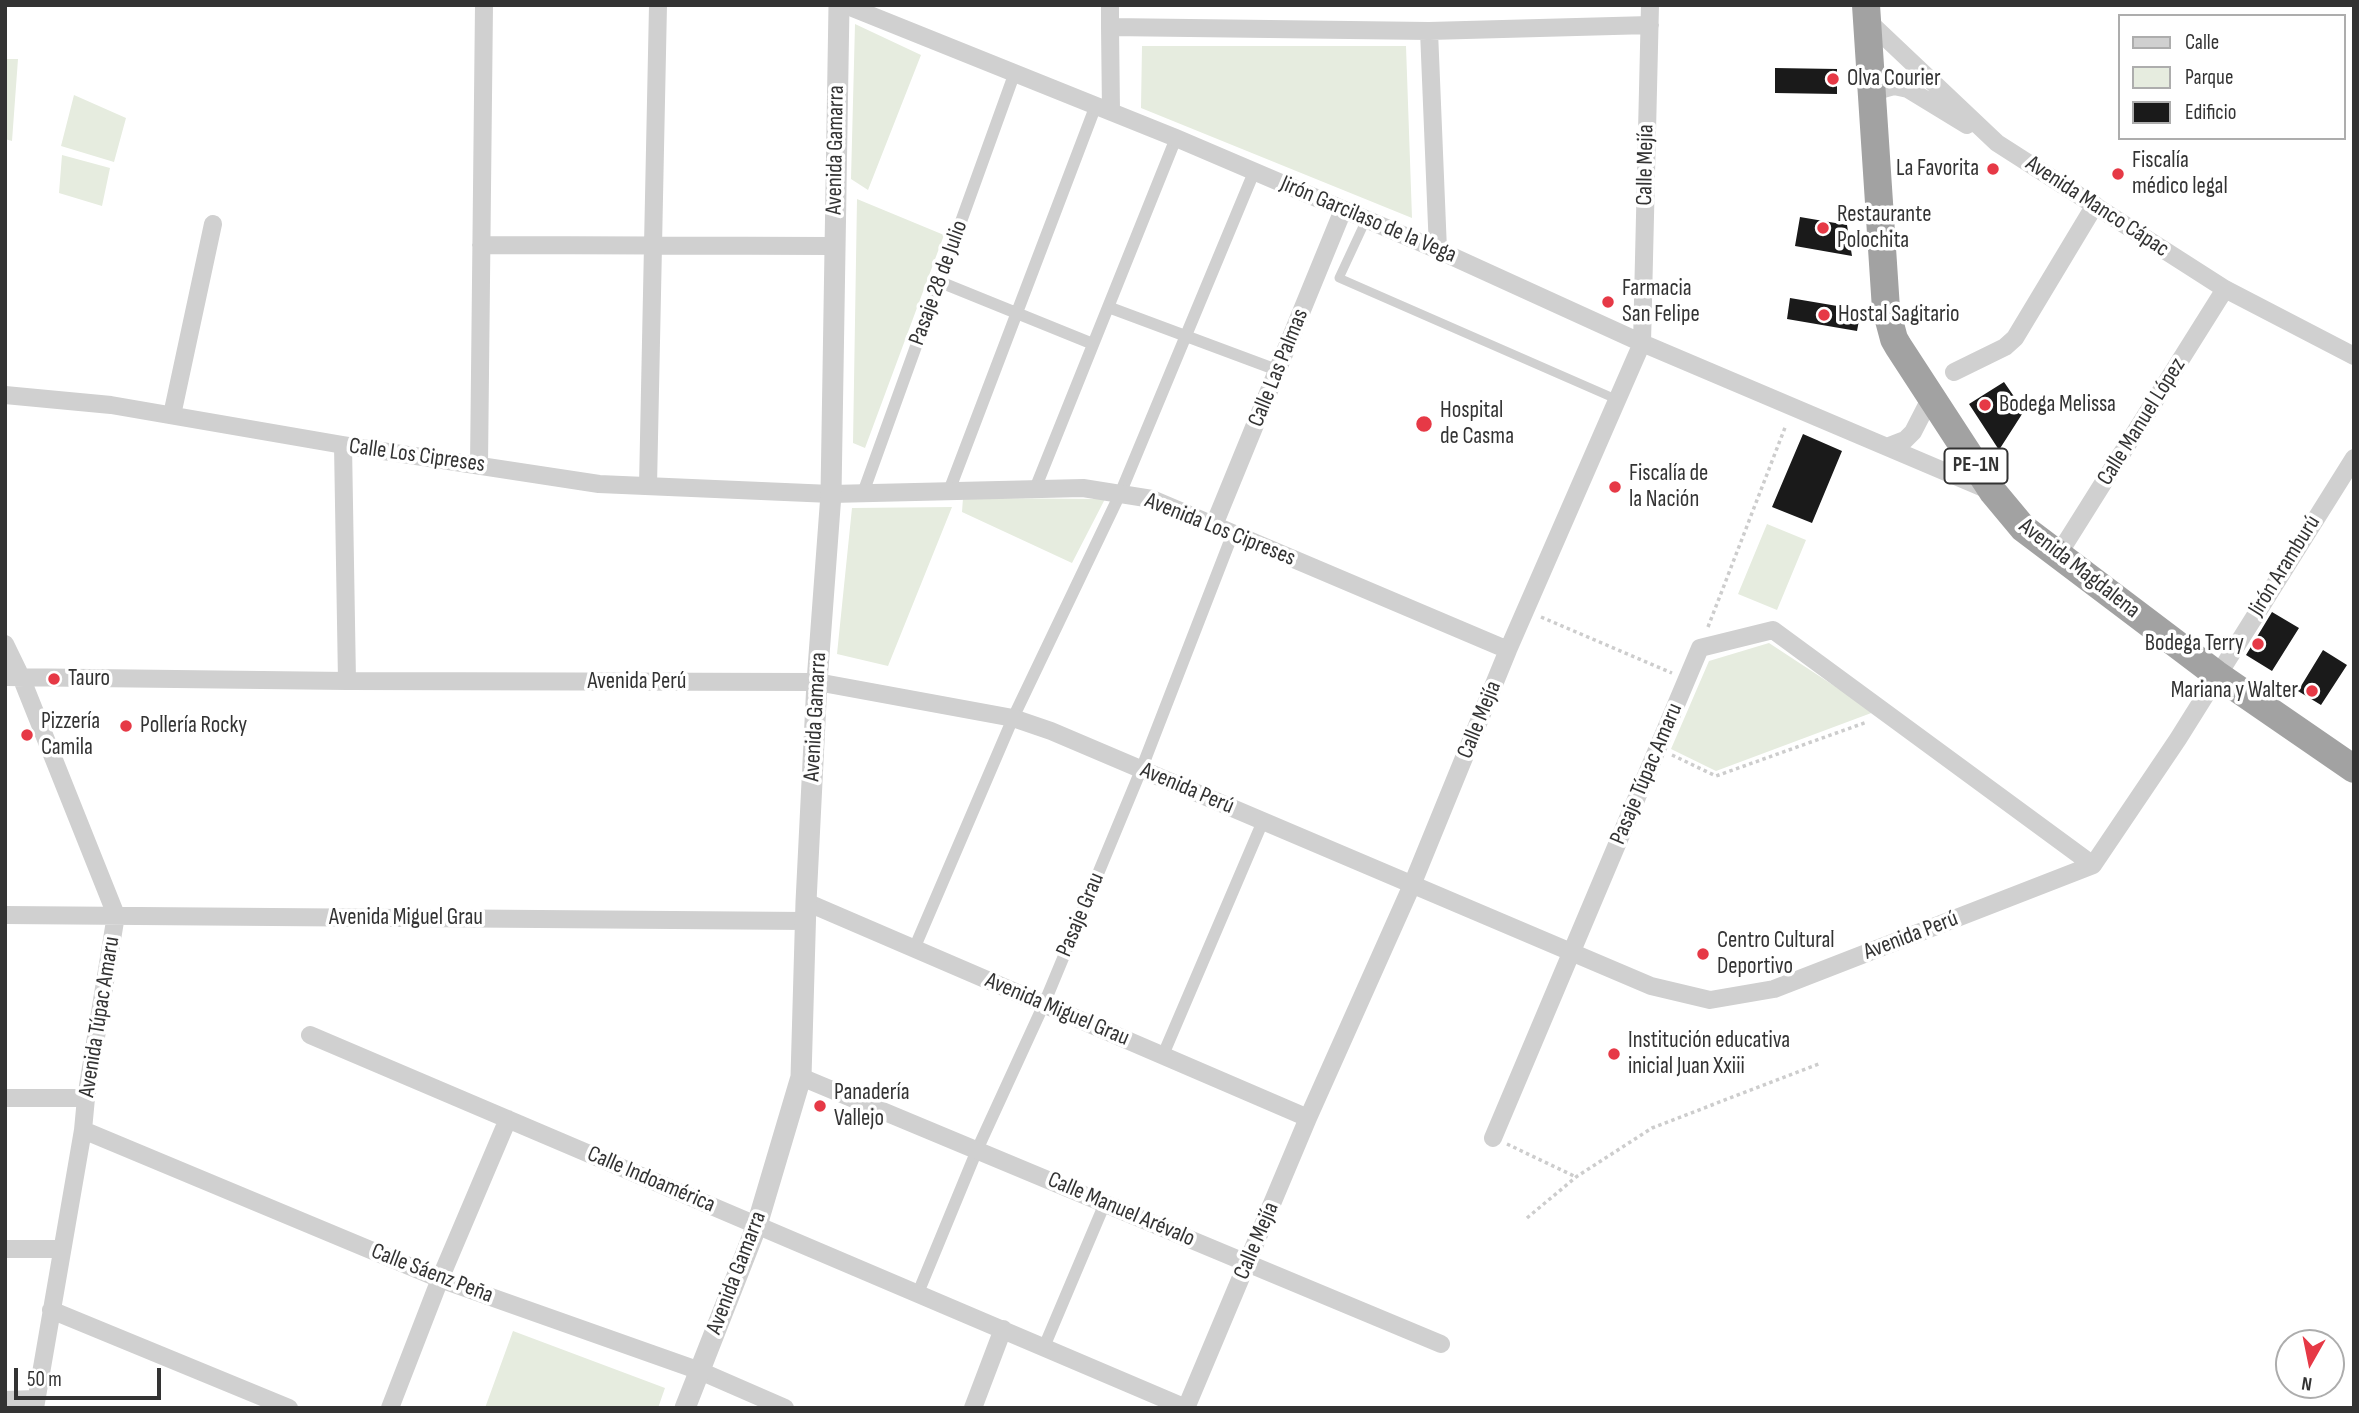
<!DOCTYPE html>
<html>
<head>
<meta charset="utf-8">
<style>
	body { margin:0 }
	#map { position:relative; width:2359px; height:1413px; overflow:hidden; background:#fff; font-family:"Sofia Sans Condensed",sans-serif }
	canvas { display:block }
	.frame { position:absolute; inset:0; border:7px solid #333; pointer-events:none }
	.legend { position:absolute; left:2118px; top:14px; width:228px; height:126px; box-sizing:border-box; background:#fff; border:2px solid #adadad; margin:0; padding:9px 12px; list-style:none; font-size:21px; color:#333 }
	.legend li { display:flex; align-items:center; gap:14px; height:35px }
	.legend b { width:35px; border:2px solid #adadad }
	.north { position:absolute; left:2275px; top:1329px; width:70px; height:70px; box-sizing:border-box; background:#fff; border:2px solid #adadad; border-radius:50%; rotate:189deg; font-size:19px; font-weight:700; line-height:28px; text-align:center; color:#333 }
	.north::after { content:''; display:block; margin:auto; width:24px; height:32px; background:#e63946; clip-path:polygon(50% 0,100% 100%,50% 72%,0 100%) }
	.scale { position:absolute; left:14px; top:1368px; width:147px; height:32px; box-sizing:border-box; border:4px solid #333; border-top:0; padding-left:9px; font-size:21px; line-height:24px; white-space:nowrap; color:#333; -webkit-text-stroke:5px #fff; paint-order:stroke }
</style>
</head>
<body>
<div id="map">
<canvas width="2359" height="1413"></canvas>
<div class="frame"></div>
<ul class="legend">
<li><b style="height:9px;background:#d0d0d0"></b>Calle</li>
<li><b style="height:19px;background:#e6ecdf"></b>Parque</li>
<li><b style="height:19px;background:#1a1a1a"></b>Edificio</li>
</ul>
<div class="north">N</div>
<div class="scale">50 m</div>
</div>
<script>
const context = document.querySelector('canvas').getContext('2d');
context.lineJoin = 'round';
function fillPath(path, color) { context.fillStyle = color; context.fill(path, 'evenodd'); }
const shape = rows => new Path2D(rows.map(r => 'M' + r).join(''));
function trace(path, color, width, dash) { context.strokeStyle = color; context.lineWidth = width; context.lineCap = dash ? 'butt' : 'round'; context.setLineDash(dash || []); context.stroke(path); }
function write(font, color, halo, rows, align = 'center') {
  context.font = font + ' "Sofia Sans Condensed",sans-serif'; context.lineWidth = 7; context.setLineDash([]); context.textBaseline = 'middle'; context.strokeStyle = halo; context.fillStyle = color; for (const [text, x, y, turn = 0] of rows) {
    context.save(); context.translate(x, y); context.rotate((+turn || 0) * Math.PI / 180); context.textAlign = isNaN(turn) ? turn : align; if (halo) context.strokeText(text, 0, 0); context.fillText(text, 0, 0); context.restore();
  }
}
const green = shape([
	[855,24,921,55,868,190,851,179],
	[1142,46,1406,46,1412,218,1141,108],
	[5,59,18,59,12,141,5,139],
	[74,95,126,118,114,162,61,146],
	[62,155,110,168,102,206,59,193],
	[857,199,944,235,865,448,853,443],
	[963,498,1105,499,1072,563,962,512],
	[952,507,888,666,837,654,852,508],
	[1767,524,1806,540,1777,610,1738,594],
	[1769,643,1874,712,1716,771,1671,749,1709,661],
	[513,1331,665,1388,658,1408,485,1408]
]);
const building = shape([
	[1775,68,1837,69,1837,94,1775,93],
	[1800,217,1847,225,1852,256,1795,246],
	[1790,298,1861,310,1857,331,1787,319],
	[2004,382,2024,411,1999,450,1969,404],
	[1803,434,1842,451,1812,523,1772,507],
	[2272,612,2299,628,2272,671,2246,655],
	[2323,650,2347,665,2321,705,2298,691]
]);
const path = shape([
	[1541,617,1672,673],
	[1708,627,1786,425],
	[1672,755,1716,776,1867,722],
	[1507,1144,1576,1177],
	[1527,1218,1576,1177,1652,1128,1821,1063]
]);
const service = shape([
	[1366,220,1339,278,1618,400]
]);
const pedestrian = shape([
	[940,282,1093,344],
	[1108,307,1277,370],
	[1035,489,1176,138],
	[949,491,1096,105],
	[863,493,1015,72],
	[914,949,1013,718,1120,494,1254,172],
	[1163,1055,1263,821],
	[918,1293,977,1150,1044,1004,1141,770,1233,533],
	[1044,1347,1105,1203]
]);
const minor = shape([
	[845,5,1176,138,1438,250,1642,343,1993,492],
	[1110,5,1110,27],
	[1867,20,1997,143,2225,289,2354,356],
	[1429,31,1650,25],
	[1874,96,1883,89,1894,86,1908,89,1967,125],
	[1111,111,1110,27,1429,31,1438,250],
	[481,245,835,246],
	[1954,372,2005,347,2015,338,2095,205],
	[5,395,111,405,343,445,599,484,831,494,1083,488,1152,499,1508,650],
	[172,415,213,224],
	[343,445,347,681],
	[1887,447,1905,440,1913,432,1932,395],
	[479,465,484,5],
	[648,486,658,5],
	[1214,525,1343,210],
	[2058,555,2225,289],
	[5,644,21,677,116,915,86,1098,83,1130,35,1408],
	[5,677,347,681,817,682,1013,718,1051,731,1651,986,1710,1000,1774,989,2093,865,2178,739,2354,458],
	[806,902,1308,1118],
	[5,915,806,921],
	[310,1035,1186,1408,1308,1118,1412,885,1508,650,1642,343,1650,5],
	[801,1077,1441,1344],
	[5,1098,86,1098],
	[83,1130,440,1279,700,1371,785,1408],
	[1493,1138,1700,648,1773,630,2093,865],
	[5,1249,61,1249],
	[51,1310,289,1408],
	[5,1400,36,1399],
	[390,1408,440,1279,508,1119],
	[973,1408,1003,1329]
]);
const tertiary = shape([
	[685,1408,757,1225,801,1077,806,902,817,682,831,494,839,5]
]);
const trunk = shape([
	[1866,5,1886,309,1894,339,1898,346,1993,492,2023,528,2216,674,2354,769]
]);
const markers = [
	[1833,79,7,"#e63946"],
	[1993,169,7,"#e63946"],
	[2118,174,7,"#e63946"],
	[1823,228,7,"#e63946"],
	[1608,302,7,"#e63946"],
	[1824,315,7,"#e63946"],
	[1985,405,7,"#e63946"],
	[1424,424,9,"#e63946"],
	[1615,487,7,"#e63946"],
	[2258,644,7,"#e63946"],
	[54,679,7,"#e63946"],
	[2312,691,7,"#e63946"],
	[126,726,7,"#e63946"],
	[27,735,7,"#e63946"],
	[1703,954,7,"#e63946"],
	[1614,1054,7,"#e63946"],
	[820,1106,7,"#e63946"]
];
const shields = [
	[1976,466,63]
];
const shieldNames = [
	["PE-1N",1976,466]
];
const poiNames = [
	["Olva Courier",1847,79],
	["Fiscalía",2132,161],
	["médico legal",2132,187],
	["La Favorita",1979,169,"right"],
	["Restaurante",1837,215],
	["Polochita",1837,241],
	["Farmacia",1622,289],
	["San Felipe",1622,315],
	["Hostal Sagitario",1838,315],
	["Bodega Melissa",1999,405],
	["Hospital",1440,411],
	["de Casma",1440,437],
	["Fiscalía de",1629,474],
	["la Nación",1629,500],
	["Bodega Terry",2244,644,"right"],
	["Tauro",68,679],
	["Mariana y Walter",2298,691,"right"],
	["Pizzería",41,722],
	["Camila",41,748],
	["Pollería Rocky",140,726],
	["Centro Cultural",1717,941],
	["Deportivo",1717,967],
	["Institución educativa",1628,1041],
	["inicial Juan Xxiii",1628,1067],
	["Panadería",834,1093],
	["Vallejo",834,1119]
];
const streetNames = [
	["Avenida Gamarra",836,150,-89],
	["Calle Mejía",1646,165,-89],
	["Avenida Manco Cápac",2097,207,33],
	["Jirón Garcilaso de la Vega",1368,220,23],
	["Pasaje 28 de Julio",939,283,-70],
	["Calle Las Palmas",1279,368,-68],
	["Calle Manuel López",2142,422,-58],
	["Calle Los Cipreses",417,456,8],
	["Avenida Los Cipreses",1220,530,22],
	["Jirón Aramburú",2285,566,-58],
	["Avenida Magdalena",2079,569,38],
	["Avenida Perú",637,682],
	["Avenida Gamarra",816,717,-87],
	["Calle Mejía",1480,720,-68],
	["Pasaje Túpac Amaru",1647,774,-67],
	["Avenida Perú",1187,789,23],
	["Pasaje Grau",1081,915,-67],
	["Avenida Miguel Grau",406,918],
	["Avenida Perú",1911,936,-21],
	["Avenida Miguel Grau",1057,1010,23],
	["Avenida Túpac Amaru",100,1017,-81],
	["Calle Indoamérica",651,1180,23],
	["Calle Manuel Arévalo",1121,1210,23],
	["Calle Mejía",1257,1241,-67],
	["Avenida Gamarra",737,1273,-69],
	["Calle Sáenz Peña",432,1274,21]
];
fillPath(green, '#e6ecdf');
fillPath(building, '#1a1a1a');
trace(path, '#cdcdcd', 3.5, [3.5, 3.5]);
trace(service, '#d0d0d0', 9);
trace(pedestrian, '#d0d0d0', 12);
trace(minor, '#d0d0d0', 18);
trace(tertiary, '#d0d0d0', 21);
trace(trunk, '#a2a2a2', 28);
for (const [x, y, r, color] of markers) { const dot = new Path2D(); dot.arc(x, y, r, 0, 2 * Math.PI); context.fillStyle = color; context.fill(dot); trace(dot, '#fff', 2.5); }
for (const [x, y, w] of shields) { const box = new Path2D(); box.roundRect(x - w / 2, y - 17.5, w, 35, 5); context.fillStyle = '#fff'; context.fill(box); trace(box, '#333', 2); }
write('bold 21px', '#333', null, shieldNames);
write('23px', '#333', '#fff', poiNames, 'left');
write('23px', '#333', '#fff', streetNames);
</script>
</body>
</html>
